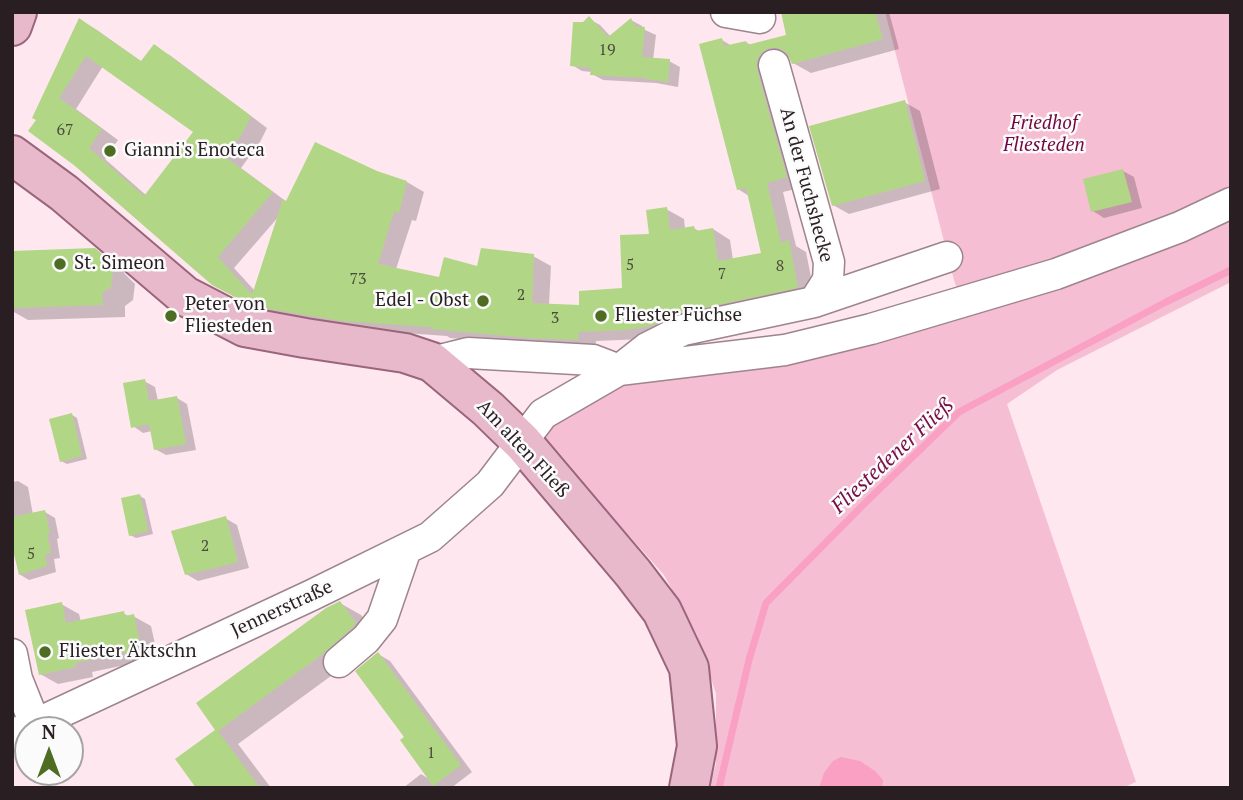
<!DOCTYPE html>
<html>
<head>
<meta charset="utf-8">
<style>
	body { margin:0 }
	#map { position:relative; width:1243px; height:800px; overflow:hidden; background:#fee7ef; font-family:"PT Serif",serif }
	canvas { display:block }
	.frame { position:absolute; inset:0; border:14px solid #291f22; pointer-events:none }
	.north { position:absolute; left:14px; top:716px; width:70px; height:70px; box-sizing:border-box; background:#fbfbfb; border:2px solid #a7a3a4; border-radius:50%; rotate:0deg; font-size:19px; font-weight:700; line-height:28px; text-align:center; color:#291f22 }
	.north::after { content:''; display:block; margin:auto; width:24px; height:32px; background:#4e6d22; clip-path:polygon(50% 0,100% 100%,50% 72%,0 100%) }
</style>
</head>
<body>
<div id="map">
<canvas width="1243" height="800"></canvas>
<div class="frame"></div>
<div class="north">N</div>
</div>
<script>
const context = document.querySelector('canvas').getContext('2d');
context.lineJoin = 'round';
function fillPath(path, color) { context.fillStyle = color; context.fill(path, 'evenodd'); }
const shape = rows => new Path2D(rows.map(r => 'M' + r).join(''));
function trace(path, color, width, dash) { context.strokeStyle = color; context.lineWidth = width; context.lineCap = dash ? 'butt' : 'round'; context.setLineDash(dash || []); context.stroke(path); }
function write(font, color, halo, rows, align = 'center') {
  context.font = font + ' "PT Serif",serif'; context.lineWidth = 5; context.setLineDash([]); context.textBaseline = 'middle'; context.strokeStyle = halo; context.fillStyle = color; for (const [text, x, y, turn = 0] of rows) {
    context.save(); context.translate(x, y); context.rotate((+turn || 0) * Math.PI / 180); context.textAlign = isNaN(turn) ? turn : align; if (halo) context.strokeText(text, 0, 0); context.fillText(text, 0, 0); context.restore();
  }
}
const green = shape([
	[885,12,1231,12,1231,282,1057,370,1007,404,1136,782,1122,788,709,788,716,764,716,694,697,635,664,575,537,432,602,389,794,362,964,309,954,280]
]);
const water = shape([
	[841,757,860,761,875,771,883,780,882,788,819,788,824,773,833,761]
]);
const shadow = shape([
	[782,12,889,12,899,49,811,73,793,63,790,57,779,62,804,187,783,192,796,246,806,252,815,297,644,339,596,341,595,349,548,347,450,338,447,336,361,330,271,315,232,295,38,119,80,20,97,30,142,62,154,46,171,56,267,128,260,142,241,168,287,202,377,173,407,182,424,192,416,221,412,220,396,269,441,279,479,268,533,256,551,266,549,305,581,307,624,290,651,236,666,209,684,219,685,229,694,228,700,232,713,229,730,240,733,260,764,255,749,196,738,189,722,40,732,46,746,42,752,46,789,36],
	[103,66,195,132,147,196,105,159,118,140,76,109],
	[280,215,255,291,234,268],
	[589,19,600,25,611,37,631,20,642,26,643,29,656,35,653,60,669,61,680,67,678,87,656,83,603,80,592,74,592,72,582,71,572,65,583,23],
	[904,102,920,111,940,189,849,214,833,205],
	[1123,171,1134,177,1142,208,1104,218,1093,211],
	[95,250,118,264,124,268,124,273,135,284,133,300,125,306,125,317,28,320,12,311,12,253],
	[144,381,155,387,158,401,177,398,187,404,196,450,166,455,155,449,152,431,143,433,133,426],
	[72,415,77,418,87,459,67,464,61,461],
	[18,481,28,487,33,515,45,512,55,518,59,538,57,539,60,558,54,559,56,572,29,580,19,574,12,544,12,482],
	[140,496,145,499,153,534,136,538,130,535],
	[225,518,237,525,249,568,198,581,186,574],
	[340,603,361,615,376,636,346,665,238,744,271,788,199,788,218,730],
	[61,604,79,614,81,622,123,613,130,617,133,616,151,626,157,653,148,654,149,660,92,672,93,677,58,684,40,674],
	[378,654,390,661,472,772,451,788,403,788,421,774,432,781,407,738]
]);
const stream = shape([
	[719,788,749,660,766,603,864,504,959,412,1166,302,1231,270]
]);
const building = shape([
	[781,12,875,12,883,39,792,64,787,53,778,48,769,48,762,52,757,60,757,70,787,177,767,183,781,243,789,240,798,288,679,313,651,326,626,330,579,332,578,340,529,338,431,329,431,327,342,321,252,306,212,285,75,166,28,131,36,120,32,118,79,18,141,61,154,44,251,116,243,132,225,157,273,192,218,257,252,295,283,199,286,201,315,142,377,171,407,181,399,213,394,211,378,264,439,277,444,257,477,266,481,248,534,254,532,303,579,305,579,291,622,288,620,235,649,234,646,210,667,207,670,230,694,226,695,231,713,228,718,261,761,253,746,188,737,190,699,44,722,38,724,46,746,41,747,45,786,35],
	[86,56,193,132,144,196,89,148,102,129,59,98],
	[589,16,608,37,631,18,635,26,645,27,642,57,670,59,668,82,646,79,646,78,590,75,591,68,570,66,573,22,583,22],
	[905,100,925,181,832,206,809,126],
	[1123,169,1132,202,1091,212,1083,179],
	[95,248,101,253,101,258,113,269,111,287,102,293,103,305,12,308,12,251],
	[145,379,149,401,177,396,186,444,154,450,149,424,131,428,123,383],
	[72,413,82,456,60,462,49,419],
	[140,494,148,531,129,536,121,498],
	[45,510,50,533,47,534,51,553,45,554,47,566,19,575,12,545,12,517],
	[226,516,238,562,185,575,171,531],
	[340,601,356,623,353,627,324,653,218,731,260,788,196,788,175,759,215,730,196,703,326,608],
	[62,602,66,623,124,611,125,616,134,614,140,643,131,645,132,651,75,663,76,667,39,675,25,610],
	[378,652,461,765,433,786,400,740,404,737,355,671]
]);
const minor = shape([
	[726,12,760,18,759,12],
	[774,65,829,262,828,280,814,302],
	[432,362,468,353,593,360,619,370,785,350,871,329,1056,274,1180,227,1231,203],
	[12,654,17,679,35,724],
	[339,662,366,639,382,619,406,549],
	[12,735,312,595,430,537,490,484,543,414,619,370,647,348,683,330,814,302,947,257]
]);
const major = shape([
	[12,26,17,12],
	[12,155,64,193,185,296,245,327,305,338,405,353,432,362,488,409,523,443,633,573,662,611,689,668,697,746,689,788]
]);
const markers = [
	[110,151,7,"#4e6d22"],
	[60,264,7,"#4e6d22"],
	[483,301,7,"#4e6d22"],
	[171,316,7,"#4e6d22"],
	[601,316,7,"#4e6d22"],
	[45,652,7,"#4e6d22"]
];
const numberNames = [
	["19",607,50],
	["67",65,130],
	["5",630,265],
	["8",780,266],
	["7",722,274],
	["73",358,279],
	["2",521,295],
	["3",555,318],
	["2",205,546],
	["5",31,554],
	["1",431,753]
];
const parkNames = [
	["Friedhof",1044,124],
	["Fliesteden",1044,146]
];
const poiNames = [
	["Gianni's Enoteca",124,151],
	["St. Simeon",74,264],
	["Edel - Obst",469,301,"right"],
	["Peter von",185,305],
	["Fliesteden",185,327],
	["Fliester Füchse",615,316],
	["Fliester Äktschn",59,652]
];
const streetNames = [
	["An der Fuchshecke",806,185,75],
	["Am alten Fließ",523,449,47],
	["Jennerstraße",282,609,-25]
];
const waterNames = [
	["Fliestedener Fließ",893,456,-43]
];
fillPath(green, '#f6bed2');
fillPath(water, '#f9a0c3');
fillPath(shadow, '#0003');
trace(stream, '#f9a0c3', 7);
fillPath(building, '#b1d685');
trace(minor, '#9d848d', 33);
trace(major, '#9a657a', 42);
trace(minor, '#fff', 30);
trace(major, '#e7b9cb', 38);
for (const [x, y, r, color] of markers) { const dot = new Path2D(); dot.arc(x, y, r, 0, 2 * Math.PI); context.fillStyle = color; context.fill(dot); trace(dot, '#fbfbfb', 2.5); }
write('16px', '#4b4d3b', null, numberNames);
write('italic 19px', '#720743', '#fbfbfb', parkNames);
write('19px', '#291f22', '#fbfbfb', poiNames, 'left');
write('19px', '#291f22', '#fbfbfb', streetNames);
write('italic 21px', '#770e47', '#fbfbfb', waterNames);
</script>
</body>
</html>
